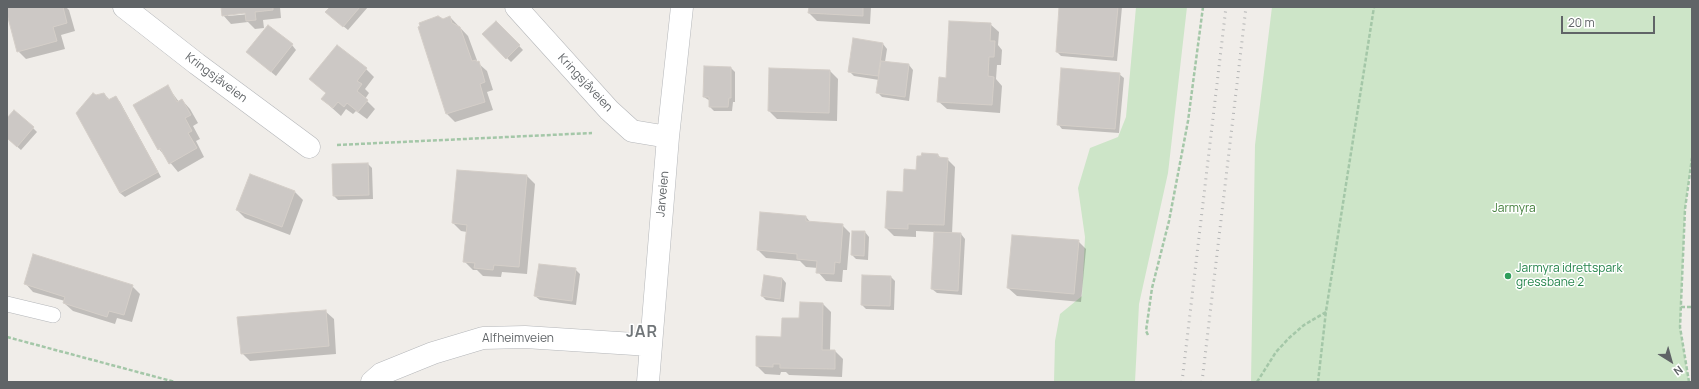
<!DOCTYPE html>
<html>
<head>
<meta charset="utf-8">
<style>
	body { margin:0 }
	#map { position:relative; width:1699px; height:389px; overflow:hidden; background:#f0ede9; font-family:Manrope,sans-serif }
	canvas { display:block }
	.frame { position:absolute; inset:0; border:8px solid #606467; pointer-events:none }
	.north { position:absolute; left:1651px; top:341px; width:40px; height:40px; -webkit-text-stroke:3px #fff; paint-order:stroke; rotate:143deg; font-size:11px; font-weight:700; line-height:16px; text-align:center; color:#606467 }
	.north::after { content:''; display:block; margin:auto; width:14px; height:18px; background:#606467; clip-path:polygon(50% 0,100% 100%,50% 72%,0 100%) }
	.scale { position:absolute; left:1561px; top:16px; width:94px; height:18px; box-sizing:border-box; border:2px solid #606467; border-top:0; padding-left:5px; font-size:12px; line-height:14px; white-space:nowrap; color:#606467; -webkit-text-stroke:3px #fff; paint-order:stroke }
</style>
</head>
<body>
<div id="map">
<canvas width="1699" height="389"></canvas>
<div class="frame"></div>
<div class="north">N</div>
<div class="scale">20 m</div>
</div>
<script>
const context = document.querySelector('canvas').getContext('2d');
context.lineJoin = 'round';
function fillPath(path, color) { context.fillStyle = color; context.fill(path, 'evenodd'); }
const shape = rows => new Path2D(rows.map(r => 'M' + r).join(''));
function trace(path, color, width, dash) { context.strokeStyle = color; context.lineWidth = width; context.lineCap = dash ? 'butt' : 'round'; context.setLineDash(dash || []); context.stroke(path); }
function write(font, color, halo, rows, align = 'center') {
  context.font = font + ' Manrope,sans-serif'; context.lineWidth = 3; context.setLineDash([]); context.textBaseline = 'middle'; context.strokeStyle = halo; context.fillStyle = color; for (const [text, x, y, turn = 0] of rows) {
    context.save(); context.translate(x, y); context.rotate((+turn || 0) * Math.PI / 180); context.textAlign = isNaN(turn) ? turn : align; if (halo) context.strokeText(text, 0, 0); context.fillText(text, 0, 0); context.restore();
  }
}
const green = shape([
	[1136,7,1187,7,1168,173,1139,304,1135,382,1054,382,1055,341,1060,314,1082,296,1085,237,1078,188,1090,148,1118,137,1126,117],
	[1272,7,1692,7,1692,158,1685,209,1680,327,1689,382,1251,382,1255,145]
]);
const shadow = shape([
	[7,7,66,7,69,10,75,31,61,35,65,49,26,59,18,51],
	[222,7,280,7,281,18,263,20,264,28,255,29,248,22,231,24,223,15],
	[250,12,250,14,228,16,228,14],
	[331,7,368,7,348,30,331,16],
	[810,7,871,7,870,24,817,21,809,13],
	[1060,7,1122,7,1117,61,1061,56,1057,52],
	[450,17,468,36,478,63,487,71,493,90,487,92,493,110,455,122,447,114,443,20],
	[496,22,523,50,511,62,483,34],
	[990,24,999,32,998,45,1002,50,1001,65,997,65,996,79,1002,86,1000,113,947,109,938,101,947,79],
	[883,44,887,49,885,62,909,65,913,70,909,101,882,97,878,93,879,80,854,76,849,71],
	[292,45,296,50,276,76,247,52],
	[731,68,735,72,735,102,733,102,732,111,714,111,710,107,710,101,704,97],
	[366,69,374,77,365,89,369,93,365,99,375,109,367,119,356,111,353,114,346,109,341,116,322,99,327,94,311,79],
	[830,71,838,79,837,121,777,119,769,111],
	[1119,74,1124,78,1119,133,1062,129,1058,124],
	[168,87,179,102,182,100,190,109,198,123,193,126,200,139,196,141,204,157,178,172,159,149,134,106],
	[104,94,110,100,116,97,120,102,161,177,125,197,120,193],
	[7,119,33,128,37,132,21,150,7,138],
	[938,155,941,158,947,159,955,167,952,234,961,234,965,239,962,295,937,293,932,289,935,232,916,231,916,237,894,236,886,228,917,171],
	[368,164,372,168,373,199,338,200,334,196],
	[251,175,295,192,303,200,290,235,245,218,237,210],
	[527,176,535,184,527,274,502,272,501,277,483,276,477,270,473,270,464,261,467,232,461,231,453,223],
	[806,217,811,223,842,225,850,233,847,270,843,270,842,282,826,281,818,272,818,268,806,267,800,261,766,258,758,250],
	[865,232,869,237,868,260,856,259,852,255],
	[1078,241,1086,249,1081,302,1017,296,1008,288],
	[575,269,580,274,576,305,540,300,535,296],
	[764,276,782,278,786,283,784,302,766,300,762,296],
	[891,277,895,281,894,310,866,309,862,305],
	[25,283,132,286,140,294,132,322,117,318,115,324,73,311,64,303,65,301,33,292],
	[823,304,831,312,830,351,835,351,843,359,842,377,789,375,786,372,781,372,780,375,765,374,757,366,800,319],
	[325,311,334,319,336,354,250,361,242,353]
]);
const building = shape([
	[7,7,63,7,67,23,53,27,57,41,17,52,7,14,7,7],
	[221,7,273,7,273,10,255,12,256,20,246,21,245,13,222,16,221,7],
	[330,7,360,7,343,27,325,12,330,7],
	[809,7,863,7,863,16,808,13,809,7],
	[1059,7,1118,7,1113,57,1056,52,1059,7],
	[438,16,443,19,450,16,452,23,460,27,472,61,476,60,477,62,479,61,485,82,480,84,485,102,446,114,418,27,420,26,419,23,438,16],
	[496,21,520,45,506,59,482,34,496,21],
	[949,21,991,23,990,41,995,41,994,57,989,57,988,76,994,77,992,105,937,102,939,77,946,78,949,21],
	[268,25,293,44,271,72,246,52,268,25],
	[853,38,883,43,878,76,848,72,853,38],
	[337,45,367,68,357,81,362,84,357,91,368,100,358,112,347,103,344,107,338,102,333,108,321,99,326,93,309,79,337,45],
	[881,61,909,64,905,97,876,93,881,61],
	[704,66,731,67,731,98,729,98,728,107,709,107,709,97,703,97,704,66],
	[769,68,830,70,829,113,768,111,769,68],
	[1061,68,1120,73,1115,129,1057,125,1061,68],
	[168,85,177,102,182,99,191,115,185,118,192,131,188,133,197,148,169,164,160,148,158,150,133,105,168,85],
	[93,93,96,95,104,93,108,100,116,96,158,172,120,193,76,113,93,93],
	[14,110,34,127,17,147,7,138,7,118,14,110],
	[922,153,938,154,938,157,948,158,944,225,908,224,908,229,885,228,887,191,903,192,904,169,916,170,917,156,921,156,922,153],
	[368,163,369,195,333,196,332,164,368,163],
	[457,170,527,175,519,267,494,265,493,270,474,268,475,263,463,262,467,225,452,223,457,170],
	[250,174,295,191,282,227,236,210,250,174],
	[760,212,806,216,806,221,843,224,840,263,835,262,834,274,816,273,817,261,797,259,797,254,757,250,760,212],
	[852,231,865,231,864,256,851,255,852,231],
	[934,232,961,233,958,291,931,289,934,232],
	[1012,235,1079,240,1074,294,1007,288,1012,235],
	[33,254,133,285,124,315,109,311,107,317,63,303,65,297,24,284,33,254],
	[539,264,576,268,572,301,534,296,539,264],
	[764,275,782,278,780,299,761,296,764,275],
	[862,275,891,276,890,306,861,305,862,275],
	[800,302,823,303,822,350,835,350,835,369,780,368,780,364,773,364,773,367,756,366,756,336,781,337,782,318,799,318,800,302],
	[326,310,329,346,241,354,237,317,326,310]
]);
const path = shape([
	[337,145,592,133],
	[1681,307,1692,307],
	[1148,335,1146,331,1152,288,1169,221,1188,121,1203,7],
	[7,337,175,382],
	[1257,382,1276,352,1289,338,1304,325,1326,312],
	[1318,382,1326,311,1374,7],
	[1689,382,1680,327,1685,209,1692,158]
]);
const service = shape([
	[7,304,53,315]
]);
const minor = shape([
	[124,7,197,64,309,147],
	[516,7,609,110,632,131,668,137],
	[372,382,381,374,433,353,483,338,525,337,650,345],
	[648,382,668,137,682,7]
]);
const rail = shape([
	[1182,382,1226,7],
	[1202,382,1246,7]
]);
const markers = [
	[1508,276,4,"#2e9e5b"]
];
const streetNames = [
	["Kringsjåveien",216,78,37],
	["Kringsjåveien",585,83,47],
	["Jarveien",663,194,-85],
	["Alfheimveien",518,339]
];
const parkNames = [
	["Jarmyra",1514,209]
];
const leisureNames = [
	["Jarmyra idrettspark",1516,269],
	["gressbane 2",1516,283]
];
const districtNames = [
	["JAR",642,333]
];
fillPath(green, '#cde5c8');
fillPath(shadow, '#0003');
fillPath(building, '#ccc8c5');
trace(building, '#d4cec8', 1);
trace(service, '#b4b6b9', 16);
trace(minor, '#b4b6b9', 23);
trace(path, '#a4c7a8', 2.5, [4, 2]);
trace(service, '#fff', 15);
trace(minor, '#fff', 22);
trace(rail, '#b4b5b5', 3, [1, 5]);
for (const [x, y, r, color] of markers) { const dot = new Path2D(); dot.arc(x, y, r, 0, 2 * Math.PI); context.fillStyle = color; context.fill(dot); trace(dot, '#fff', 1.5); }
write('12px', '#606467', '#fff', streetNames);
write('12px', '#45803e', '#fff', parkNames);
write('12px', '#27864d', '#fff', leisureNames, 'left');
context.letterSpacing = '1px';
write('bold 16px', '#717679', '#fff', districtNames);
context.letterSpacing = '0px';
</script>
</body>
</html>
